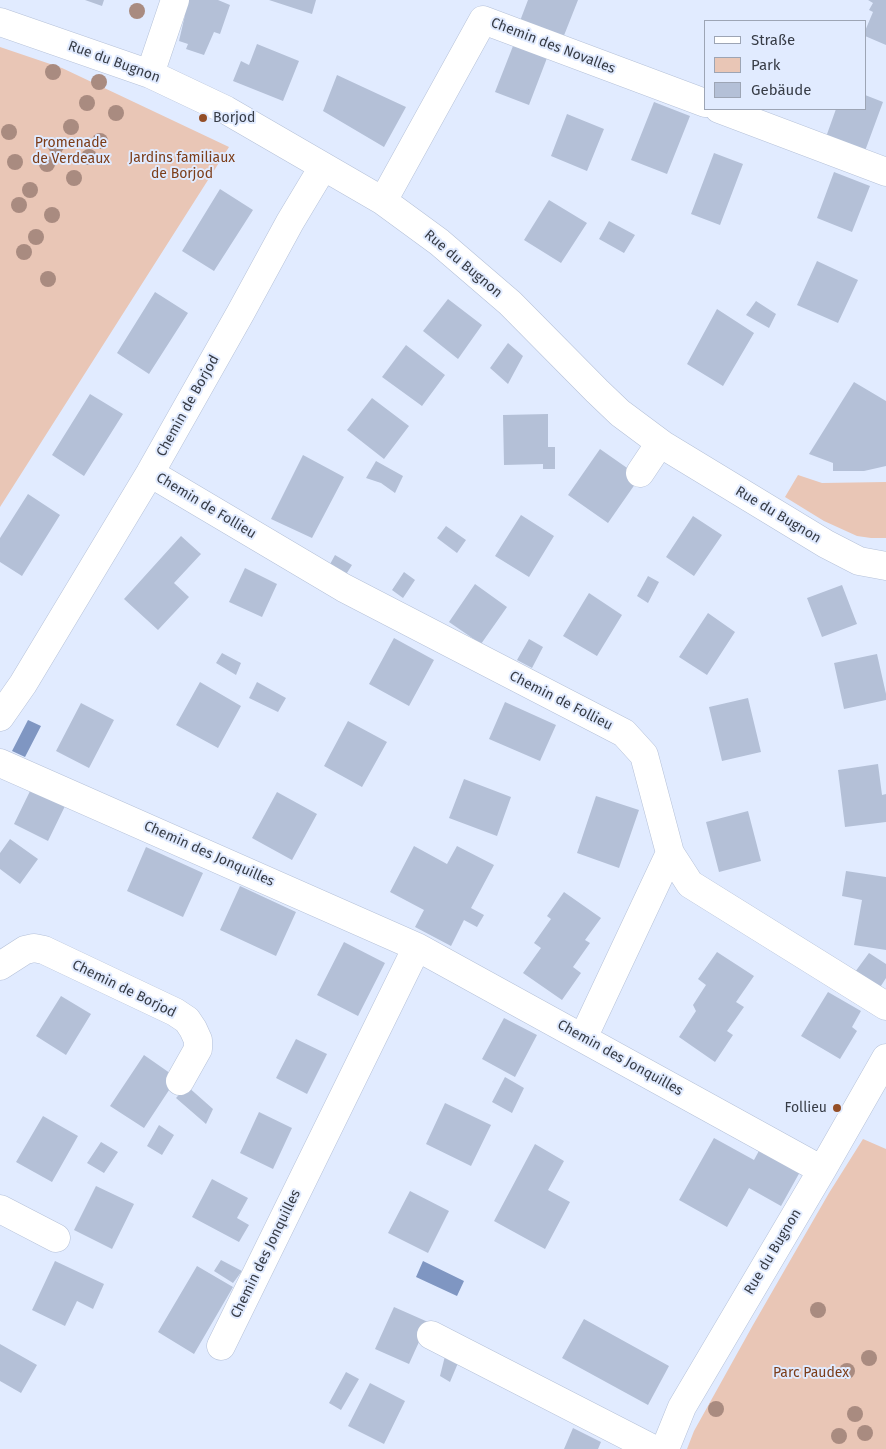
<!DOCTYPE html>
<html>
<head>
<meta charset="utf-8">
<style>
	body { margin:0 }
	#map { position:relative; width:886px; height:1449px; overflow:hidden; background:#e1ebff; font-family:"Fira Sans",sans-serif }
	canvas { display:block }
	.legend { position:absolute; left:704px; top:20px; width:162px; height:90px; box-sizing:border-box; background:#e1ebff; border:1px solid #9da5b5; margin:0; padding:6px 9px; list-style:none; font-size:15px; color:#373c46 }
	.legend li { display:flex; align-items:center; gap:10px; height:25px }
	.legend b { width:25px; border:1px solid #9da5b5 }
</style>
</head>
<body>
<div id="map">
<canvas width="886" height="1449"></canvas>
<ul class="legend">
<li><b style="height:6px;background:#fff"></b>Straße</li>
<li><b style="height:14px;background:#e9c6b6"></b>Park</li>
<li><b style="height:14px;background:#b4c0d7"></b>Gebäude</li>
</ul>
</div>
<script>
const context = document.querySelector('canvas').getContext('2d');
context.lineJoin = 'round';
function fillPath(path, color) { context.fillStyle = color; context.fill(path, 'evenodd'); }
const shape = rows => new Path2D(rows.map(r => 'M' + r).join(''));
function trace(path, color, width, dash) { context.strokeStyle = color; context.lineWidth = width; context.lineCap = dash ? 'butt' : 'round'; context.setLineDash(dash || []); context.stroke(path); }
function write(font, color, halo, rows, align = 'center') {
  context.font = font + ' "Fira Sans",sans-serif'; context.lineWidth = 4; context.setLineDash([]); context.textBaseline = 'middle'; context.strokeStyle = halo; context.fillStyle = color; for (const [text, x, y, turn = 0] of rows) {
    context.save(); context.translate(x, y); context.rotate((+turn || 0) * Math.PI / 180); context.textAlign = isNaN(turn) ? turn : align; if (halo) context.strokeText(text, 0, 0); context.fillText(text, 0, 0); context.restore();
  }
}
const green = shape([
	[0,47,62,68,229,147,0,507],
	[798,475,822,483,886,482,886,538,871,538,857,536,824,521,785,497],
	[863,1139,886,1149,886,1449,687,1449,694,1431,753,1325,829,1193]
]);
const water = shape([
	[28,720,41,726,25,757,12,751],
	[423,1261,464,1281,457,1296,416,1277]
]);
const building = shape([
	[85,0,104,0,102,6],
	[188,0,218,0,230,5,220,34,214,32,204,55,186,49,188,44,179,41,185,15,184,14],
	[269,0,316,0,312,14],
	[528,0,578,0,563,38,520,21],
	[868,0,886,0,886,45,865,36,865,31,873,12,869,10,873,3],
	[257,44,299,61,283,101,233,81,241,61,249,65],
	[513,46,547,58,529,105,495,92],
	[337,75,406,107,384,147,323,111],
	[865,95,883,102,865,151,826,137,836,109,865,109],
	[654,102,690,116,667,174,631,160],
	[567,114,604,129,587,171,551,156],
	[714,153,743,164,720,225,691,214],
	[834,172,870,186,852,232,817,218],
	[220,189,253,210,214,271,182,251],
	[549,200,587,223,561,263,524,240],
	[609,221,635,235,624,253,599,239],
	[817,261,858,280,838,323,797,305],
	[155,292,188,313,149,374,117,353],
	[448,299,482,325,458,359,423,331],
	[756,301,776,314,769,328,746,315],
	[717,309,754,333,723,386,687,364],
	[508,343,523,356,508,384,490,368],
	[406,345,445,375,422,406,382,377],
	[854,382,886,401,886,466,864,471,833,471,833,463,809,454],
	[90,394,123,414,84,476,52,455],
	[372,398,409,426,384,459,347,430],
	[548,414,548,447,555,447,555,469,543,469,543,464,504,465,503,415],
	[600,449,640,477,608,523,568,495],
	[303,455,344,477,312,538,271,519],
	[376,461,403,476,395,493,381,483,366,478],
	[28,494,60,515,22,576,0,562,0,538],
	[521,515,554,536,529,577,495,556],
	[693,516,722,535,694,576,666,557],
	[446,526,466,540,457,553,437,538],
	[181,536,201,554,174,583,189,597,158,630,124,599],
	[335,555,352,565,345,576,329,566],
	[245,568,277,584,262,617,229,602],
	[404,572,415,580,403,598,392,590],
	[648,576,659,582,648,603,637,596],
	[475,584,507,607,481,644,449,622],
	[842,585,857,624,822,637,807,598],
	[589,593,622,615,597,656,563,636],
	[708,613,735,632,707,675,679,657],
	[394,638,434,660,409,706,369,684],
	[529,639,543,647,532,668,517,660],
	[222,653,241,663,236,675,216,663],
	[877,654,886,694,886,700,844,709,834,663],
	[200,682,241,706,218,748,176,725],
	[257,682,286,698,278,712,249,698],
	[748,698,761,752,722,761,709,707],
	[505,702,556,725,540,761,489,739],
	[81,703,114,720,89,768,56,751],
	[348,721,387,742,362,787,324,766],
	[878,764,882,795,886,794,886,822,845,827,838,770],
	[464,779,511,797,497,836,449,818],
	[32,787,66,804,48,841,14,824],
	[277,792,317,814,292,860,252,838],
	[596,796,639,810,619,868,577,853],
	[748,811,761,861,719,872,706,822],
	[10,839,38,859,20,884,0,869,0,853],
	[414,846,447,864,457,846,494,865,471,908,484,915,477,927,464,920,451,946,415,927,424,910,390,892],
	[146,847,203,873,183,917,127,891],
	[846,871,886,877,886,950,854,945,862,900,842,896],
	[240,886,296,912,276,956,220,930],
	[564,892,601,918,585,940,590,943,573,967,581,973,562,1000,523,973,541,948,534,943,551,919,547,916],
	[344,942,385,963,358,1016,317,995],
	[717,952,754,976,736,1002,744,1007,727,1031,733,1035,715,1062,679,1037,696,1011,693,1005,706,985,698,979],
	[869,953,886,964,886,978,879,989,855,972],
	[828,992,861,1011,852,1027,857,1031,840,1059,801,1036],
	[61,996,91,1014,66,1055,36,1036],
	[504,1018,537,1035,515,1077,482,1059],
	[296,1039,327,1054,307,1094,276,1078],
	[144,1055,177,1078,144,1128,110,1106],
	[505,1077,524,1088,512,1113,492,1102],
	[187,1086,213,1109,206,1124,176,1098],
	[445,1103,491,1125,471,1166,426,1144],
	[259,1112,292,1128,273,1169,240,1153],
	[43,1116,78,1136,52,1182,16,1162],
	[159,1125,174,1135,162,1155,147,1146],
	[714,1138,754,1160,761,1147,801,1170,781,1206,749,1188,727,1227,679,1200],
	[101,1142,118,1152,104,1173,87,1163],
	[535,1144,564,1161,548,1190,570,1202,545,1249,494,1221],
	[212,1179,248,1198,237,1218,249,1225,239,1242,192,1217],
	[96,1186,134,1204,112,1249,74,1230],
	[410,1191,449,1211,428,1253,388,1233],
	[221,1260,242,1271,233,1283,214,1271],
	[55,1261,104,1284,93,1309,77,1301,65,1326,32,1310],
	[197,1266,233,1287,194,1354,158,1332],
	[394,1307,428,1322,409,1364,375,1349],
	[584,1319,669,1366,648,1405,562,1358],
	[0,1344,37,1365,21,1393,0,1381],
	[445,1356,461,1356,450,1382,440,1376],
	[346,1372,359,1379,341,1410,329,1403],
	[370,1383,405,1401,384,1444,348,1426],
	[573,1428,601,1442,598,1449,564,1449]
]);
const minor = shape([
	[0,22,150,74,226,110,383,201,439,242,510,303,597,391,620,413,663,445,826,544,859,561,886,566],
	[150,74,175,0],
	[719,109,886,172],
	[383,201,483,20,705,103],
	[150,473,344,588,624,733,644,755,670,853,690,884,886,1006],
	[640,473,660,443],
	[0,717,23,684,150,473,241,312,290,222,323,167],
	[0,763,417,947,822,1170],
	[0,966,25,950,34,948,44,950,175,1012,187,1020,193,1029,198,1040,198,1049,180,1081],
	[583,1038,670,853],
	[0,1209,56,1238],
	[431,1335,653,1449],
	[221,1346,417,947],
	[665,1449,682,1407,822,1170,886,1058]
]);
const trees = [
	[137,11],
	[53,72],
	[99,82],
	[87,103],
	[116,113],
	[71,127],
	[9,132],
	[100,141],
	[56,146],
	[89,157],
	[15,162],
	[47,164],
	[74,178],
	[30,190],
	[19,205],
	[52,215],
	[36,237],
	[24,252],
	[48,279],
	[818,1310],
	[869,1358],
	[847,1371],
	[716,1409],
	[855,1414],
	[865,1433],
	[839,1436]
];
const markers = [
	[203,118,5,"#944e27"],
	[837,1108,5,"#944e27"]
];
const streetNames = [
	["Chemin des Novalles",553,46,21],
	["Rue du Bugnon",114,62,20],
	["Rue du Bugnon",463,264,40],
	["Chemin de Borjod",188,406,-61],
	["Chemin de Follieu",206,506,31],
	["Rue du Bugnon",778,515,31],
	["Chemin de Follieu",561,701,27],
	["Chemin des Jonquilles",209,854,24],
	["Chemin de Borjod",124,989,26],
	["Chemin des Jonquilles",620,1058,29],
	["Rue du Bugnon",773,1252,-59],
	["Chemin des Jonquilles",266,1254,-64]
];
const poiNames = [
	["Borjod",213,118],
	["Follieu",827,1108,"right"]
];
const parkNames = [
	["Promenade",71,143],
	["de Verdeaux",71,159],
	["Jardins familiaux",182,158],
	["de Borjod",182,174],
	["Parc Paudex",811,1373]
];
fillPath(green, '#e9c6b6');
fillPath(water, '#7f96c2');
fillPath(building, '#b4c0d7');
trace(minor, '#b5c1d8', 29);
trace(minor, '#fff', 28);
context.fillStyle = '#a98b80';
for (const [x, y] of trees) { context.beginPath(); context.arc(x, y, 8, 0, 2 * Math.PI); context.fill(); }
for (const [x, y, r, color] of markers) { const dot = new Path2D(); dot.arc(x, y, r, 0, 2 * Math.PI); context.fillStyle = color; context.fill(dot); trace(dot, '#e1ebff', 2); }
write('14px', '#373c46', '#e1ebff', streetNames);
write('14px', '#373c46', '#e1ebff', poiNames, 'left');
write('14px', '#7c3d19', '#e1ebff', parkNames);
</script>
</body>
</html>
